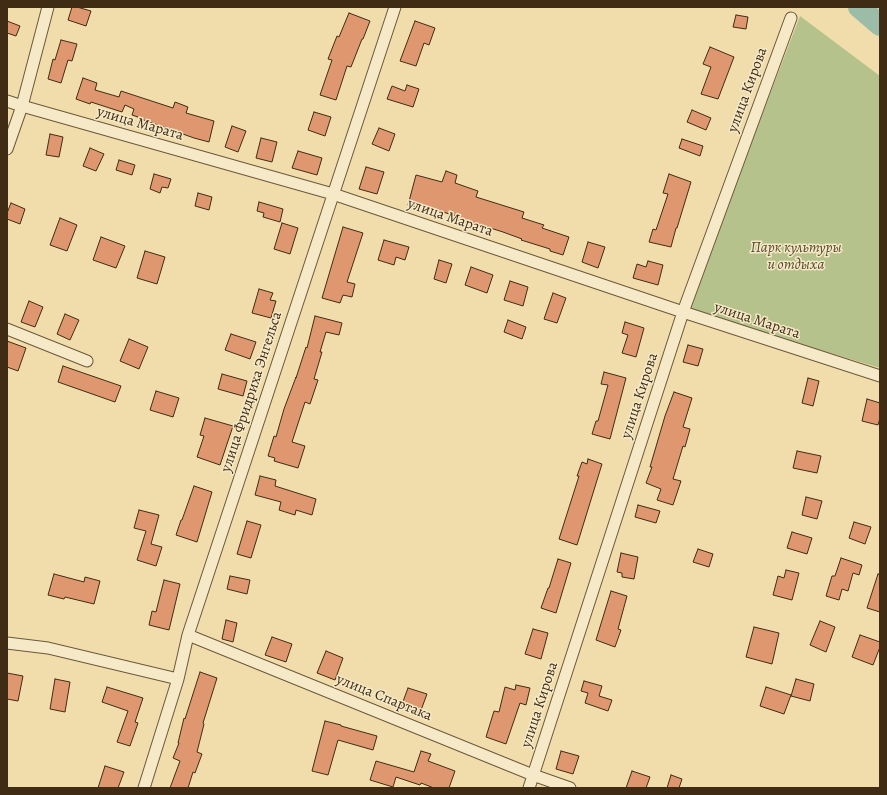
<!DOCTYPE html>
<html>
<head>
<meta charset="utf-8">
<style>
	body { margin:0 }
	#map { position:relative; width:887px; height:795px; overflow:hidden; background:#f0ddab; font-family:Alegreya,serif }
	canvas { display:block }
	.frame { position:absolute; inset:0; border:8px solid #402c15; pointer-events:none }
</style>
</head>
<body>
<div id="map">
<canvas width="887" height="795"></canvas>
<div class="frame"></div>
</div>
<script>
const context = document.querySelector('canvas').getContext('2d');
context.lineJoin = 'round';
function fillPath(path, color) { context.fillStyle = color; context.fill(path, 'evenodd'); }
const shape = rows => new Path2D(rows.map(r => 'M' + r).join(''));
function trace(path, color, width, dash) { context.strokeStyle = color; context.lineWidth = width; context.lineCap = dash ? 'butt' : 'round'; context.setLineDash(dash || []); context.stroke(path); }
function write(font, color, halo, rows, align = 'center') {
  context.font = font + ' Alegreya,serif'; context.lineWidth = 3; context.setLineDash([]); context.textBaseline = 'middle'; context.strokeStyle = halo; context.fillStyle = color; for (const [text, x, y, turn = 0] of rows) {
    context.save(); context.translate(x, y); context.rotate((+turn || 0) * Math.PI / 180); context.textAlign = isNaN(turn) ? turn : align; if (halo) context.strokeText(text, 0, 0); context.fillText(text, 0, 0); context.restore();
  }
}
const green = shape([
	[800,16,880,76,880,368,687,310]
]);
const river = shape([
	[859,7,880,25]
]);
const building = shape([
	[72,7,77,7,91,11,86,26,68,20,72,7],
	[349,13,370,21,363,39,362,39,351,67,347,66,336,100,320,95,332,60,328,59,337,36,339,37,349,13],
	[736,15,748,17,746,29,733,27,736,15],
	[7,21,20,26,16,36,7,33,7,21],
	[415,21,435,28,429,45,424,43,416,66,400,61,415,21],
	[61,40,77,44,72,61,68,60,61,83,48,79,53,59,55,60,61,40],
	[710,47,734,57,718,99,701,94,711,67,703,64,710,47],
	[83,78,97,83,95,90,119,97,121,91,173,108,175,102,188,107,186,113,214,121,209,142,194,138,138,118,138,117,132,115,134,109,125,105,122,112,91,102,90,104,76,99,83,78],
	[407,85,419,89,413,107,387,99,392,86,405,91,407,85],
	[692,110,711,118,706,130,687,122,692,110],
	[314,112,331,117,325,136,308,130,314,112],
	[232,126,246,131,238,152,225,147,232,126],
	[379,128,395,134,389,151,372,144,379,128],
	[50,134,63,137,59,157,46,155,50,134],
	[261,138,277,142,272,162,256,158,261,138],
	[682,139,703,146,700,156,679,148,682,139],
	[90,148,104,154,96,171,83,166,90,148],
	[298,151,322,158,317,175,292,168,298,151],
	[119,160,135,165,132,175,116,170,119,160],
	[366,167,384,172,377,194,359,189,366,167],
	[446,171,457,175,455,183,478,191,476,197,524,212,522,218,544,225,542,228,569,237,563,255,550,251,550,249,521,240,522,239,503,232,468,221,467,223,455,219,456,216,420,205,419,208,408,205,416,175,442,182,446,171],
	[154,174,171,179,168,188,162,187,160,193,150,189,154,174],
	[669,174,691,182,677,228,676,228,671,247,649,242,653,229,656,230,668,194,663,193,669,174],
	[198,193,212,197,209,210,195,206,198,193],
	[259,202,283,209,280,222,263,217,264,213,257,211,259,202],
	[11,203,25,209,20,224,7,219,7,213,11,203],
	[60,218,77,225,67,251,50,245,60,218],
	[282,223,298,228,290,254,274,249,282,223],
	[343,227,363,233,347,282,355,284,352,297,343,295,340,303,322,298,343,227],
	[101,237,125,246,116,268,93,260,101,237],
	[384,240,409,247,405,260,396,257,394,265,378,260,384,240],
	[588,242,605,247,598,268,582,262,588,242],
	[145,251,165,257,157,284,137,278,145,251],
	[439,260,452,264,446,283,434,279,439,260],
	[648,261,663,265,658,285,633,278,637,264,646,267,648,261],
	[471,267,493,275,487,293,465,285,471,267],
	[510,281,528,287,523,306,504,300,510,281],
	[259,289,273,293,270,300,276,301,271,318,252,313,259,289],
	[553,293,566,298,557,323,544,319,553,293],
	[29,301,43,307,35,327,21,322,29,301],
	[65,314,79,320,70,340,57,334,65,314],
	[315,316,342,323,339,335,326,332,320,352,322,352,314,379,318,380,310,404,305,402,292,442,305,446,298,468,274,461,275,458,268,456,274,436,276,437,284,409,296,377,296,378,306,347,307,348,315,316],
	[508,320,526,327,522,339,504,332,508,320],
	[625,322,644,328,636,357,622,353,628,335,622,333,625,322],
	[231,334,256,342,250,359,225,350,231,334],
	[129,339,148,347,139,369,120,361,129,339],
	[7,341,26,348,18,371,7,367,7,341],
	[688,345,703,349,698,366,683,362,688,345],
	[63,366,121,386,115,402,58,382,63,366],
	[604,372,626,378,610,439,592,434,596,421,598,421,608,385,601,384,604,372],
	[222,374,247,381,243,396,218,389,222,374],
	[808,378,819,381,813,406,802,403,808,378],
	[156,391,179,398,173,417,150,410,156,391],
	[674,392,692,398,683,427,690,429,685,447,683,446,673,479,681,481,673,505,657,500,661,489,646,483,652,467,650,467,665,416,674,392],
	[867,399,880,403,880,418,878,425,862,421,867,399],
	[205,418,233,426,220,465,197,457,204,436,200,435,205,418],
	[797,451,821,456,817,473,793,468,797,451],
	[588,459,602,464,577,545,559,539,579,476,577,476,582,462,587,464,588,459],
	[260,476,276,480,275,486,316,499,312,515,296,510,295,515,279,510,281,502,255,495,260,476],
	[194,486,212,492,197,542,176,535,181,520,182,520,194,486],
	[806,497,822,501,817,519,802,515,806,497],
	[638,505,660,511,656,523,635,517,638,505],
	[139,510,159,515,151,544,162,547,156,566,137,560,146,531,134,528,139,510],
	[247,521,261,525,251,558,237,554,247,521],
	[854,522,871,527,865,544,849,538,854,522],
	[792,532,812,538,807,554,787,548,792,532],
	[698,549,713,554,709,567,693,562,698,549],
	[621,553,638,557,634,579,622,577,622,573,617,572,621,553],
	[841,558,862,565,859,575,853,573,848,591,842,589,839,600,826,596,832,576,835,576,841,558],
	[558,559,571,563,556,613,541,608,548,588,549,588,558,559],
	[786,570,799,573,792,600,773,595,778,576,784,578,786,570],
	[54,574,84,582,85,577,100,581,94,604,65,597,64,599,48,595,54,574],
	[878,574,880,575,880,612,867,608,878,574],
	[230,576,250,580,247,594,227,589,230,576],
	[164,580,180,584,169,630,149,625,152,611,156,612,164,580],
	[611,591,627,596,618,629,621,630,615,647,596,640,611,591],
	[226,620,237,623,233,642,222,639,226,620],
	[820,621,835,627,826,652,810,645,820,621],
	[754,627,779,633,772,664,746,657,754,627],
	[533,629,548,633,541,659,525,654,533,629],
	[860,635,880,642,880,647,873,665,852,657,860,635],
	[272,637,292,644,286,662,265,655,272,637],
	[326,651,343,658,335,680,317,673,326,651],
	[200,672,217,678,203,723,204,724,197,752,202,754,195,773,193,772,188,788,170,788,180,761,173,758,179,743,178,743,184,718,185,719,200,672],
	[7,673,23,676,18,701,7,699,7,673],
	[55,679,70,682,65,712,50,709,55,679],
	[796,679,814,684,810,701,791,696,796,679],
	[584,681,602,686,599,696,612,700,608,711,585,703,588,693,581,691,584,681],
	[516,685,530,688,526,705,520,703,506,744,486,737,494,711,499,712,505,687,515,690,516,685],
	[107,687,143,698,135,722,138,723,130,746,117,742,128,711,102,702,107,687],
	[766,687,791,695,784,714,760,706,766,687],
	[408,688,427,694,420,713,401,707,408,688],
	[325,721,341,725,341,726,377,736,373,750,338,740,328,775,312,771,325,721],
	[421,751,431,754,428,761,455,771,449,788,434,788,421,783,420,785,396,777,393,787,370,780,376,761,414,772,421,751],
	[561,751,579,756,573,774,556,769,561,751],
	[105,766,124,772,118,788,98,788,105,766],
	[632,771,650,777,646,788,626,788,632,771],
	[671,775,682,779,679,788,667,788,671,775]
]);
const minor = shape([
	[7,101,22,106,333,194,683,312,880,376],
	[7,149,22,106,48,7],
	[7,329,87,361],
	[188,635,533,775,570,788],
	[7,643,48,648,178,679],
	[144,788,178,679,188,635,395,7],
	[529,788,683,312,791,18]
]);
const streetNames = [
	["улица Кирова",748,90,-70],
	["улица Марата",140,124,16],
	["улица Марата",450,218,19],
	["улица Марата",757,321,18],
	["улица Фридриха Энгельса",252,392,-72],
	["улица Кирова",640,396,-72],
	["улица Спартака",384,698,22],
	["улица Кирова",540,705,-72]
];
const parkNames = [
	["Парк культуры",796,248],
	["и отдыха",796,265]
];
fillPath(green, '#b6c28b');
trace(river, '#9bbca6', 22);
fillPath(building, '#de976e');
trace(building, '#402c15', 1);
trace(minor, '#6c583a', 13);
trace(minor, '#f5e9c8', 11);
write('15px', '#402c15', '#f5e9c8', streetNames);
write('italic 15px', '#584a2d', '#f5e9c8', parkNames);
</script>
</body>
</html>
